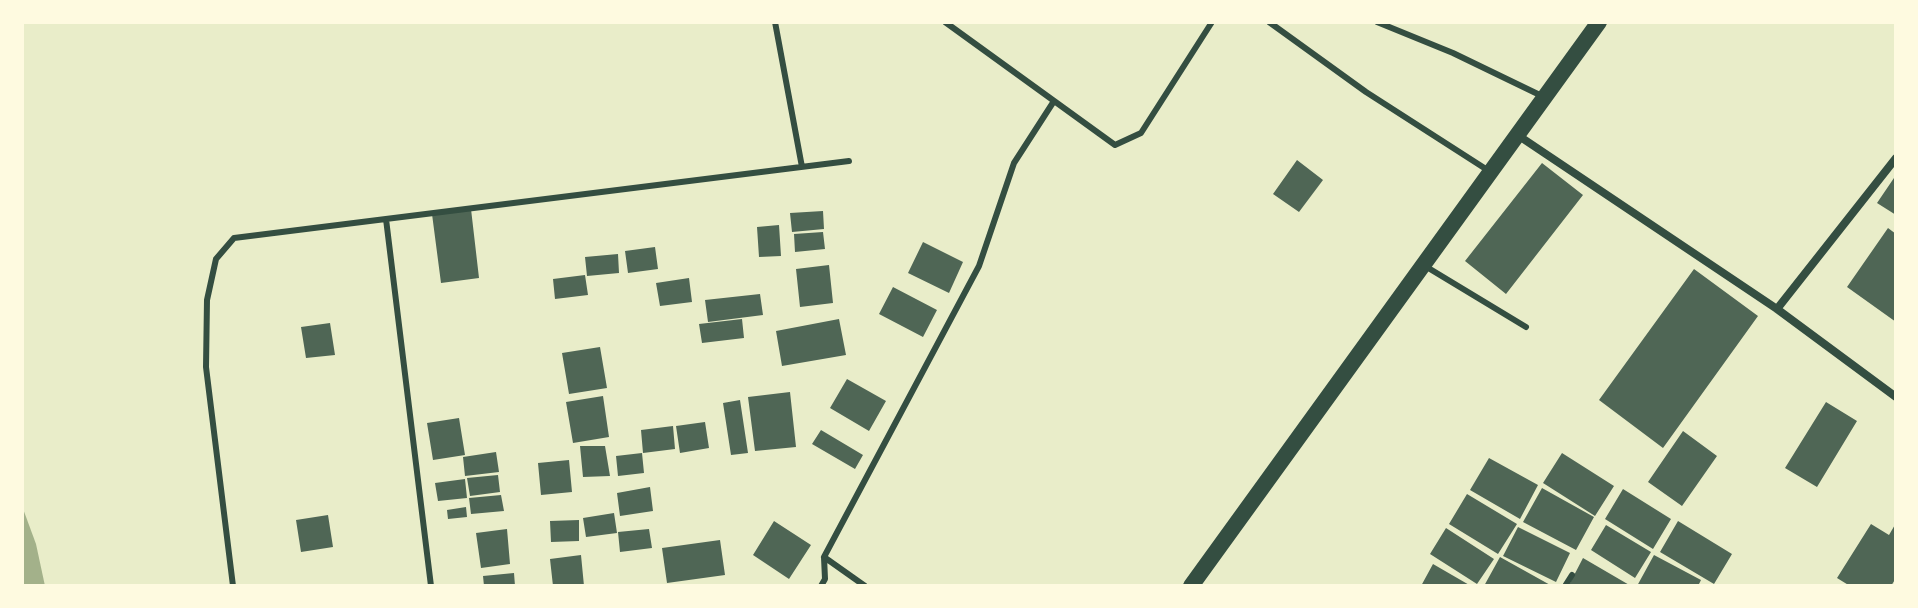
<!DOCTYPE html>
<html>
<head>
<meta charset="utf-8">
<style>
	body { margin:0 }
	#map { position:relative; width:1918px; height:608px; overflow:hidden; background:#e9edc9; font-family:"Source Sans 3",sans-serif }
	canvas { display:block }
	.frame { position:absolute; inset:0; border:24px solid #fefae0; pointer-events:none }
</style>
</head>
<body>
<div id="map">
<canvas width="1918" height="608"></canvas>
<div class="frame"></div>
</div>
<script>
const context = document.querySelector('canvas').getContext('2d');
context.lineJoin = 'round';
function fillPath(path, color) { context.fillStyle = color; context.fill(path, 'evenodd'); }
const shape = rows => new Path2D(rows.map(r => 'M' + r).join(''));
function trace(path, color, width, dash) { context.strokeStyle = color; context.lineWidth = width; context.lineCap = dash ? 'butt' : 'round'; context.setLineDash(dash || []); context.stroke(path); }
const water = shape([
	[22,506,36,544,45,586,22,586]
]);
const building = shape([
	[1297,160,1323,180,1299,212,1273,194],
	[1542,163,1583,195,1506,294,1465,261],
	[1896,175,1896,215,1877,203],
	[471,209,479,278,441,283,432,214],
	[823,211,824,229,792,232,790,213],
	[779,225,781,256,759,257,757,227],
	[1888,228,1896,234,1896,322,1847,287],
	[823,232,825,249,795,252,794,234],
	[923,242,963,262,949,293,908,273],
	[655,247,658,269,628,273,625,251],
	[618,254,619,273,587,276,585,257],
	[829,265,833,303,800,307,796,269],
	[1694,269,1758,316,1663,448,1599,400],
	[585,275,588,295,555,299,553,279],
	[689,278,692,302,660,306,656,283],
	[893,287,937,310,923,337,879,314],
	[760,294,763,315,708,322,705,300],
	[742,319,744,338,702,343,699,324],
	[839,319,846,355,782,366,776,331],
	[330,323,335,355,306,358,301,327],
	[600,347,607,388,569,394,562,353],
	[847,379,886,401,869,431,830,408],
	[790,392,796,447,755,451,748,397],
	[603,396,609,437,573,443,566,402],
	[740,400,748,453,731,455,723,403],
	[1826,402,1857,421,1817,487,1785,468],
	[459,418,465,455,433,460,427,423],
	[705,422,709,448,680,453,676,426],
	[673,426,675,449,643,453,641,430],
	[821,430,863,455,855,469,812,444],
	[1683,431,1717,456,1682,506,1648,482],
	[580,446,605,446,610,476,583,477],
	[496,452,499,472,465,476,463,457],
	[642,453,644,473,618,476,616,456],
	[1562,453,1614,486,1595,516,1543,483],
	[1489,458,1538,485,1520,519,1470,490],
	[569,460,572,492,541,495,538,463],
	[498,475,500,492,470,496,467,478],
	[465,479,467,498,438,501,435,483],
	[650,487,653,511,620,516,617,493],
	[1542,488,1594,517,1576,550,1523,522],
	[1623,489,1671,519,1653,549,1605,519],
	[1467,494,1517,524,1498,554,1449,524],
	[501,495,504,511,471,514,469,498],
	[466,507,467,517,448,519,447,510],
	[614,513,617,533,586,537,583,518],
	[328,515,333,547,301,552,296,520],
	[579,520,579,541,551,542,550,521],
	[774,521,811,545,789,579,753,555],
	[1678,521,1732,554,1714,584,1660,552],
	[1896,523,1896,578,1891,586,1850,586,1837,578,1871,524,1889,535],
	[1606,525,1651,552,1635,578,1591,550],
	[1518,527,1570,553,1556,582,1503,556],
	[1446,528,1494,559,1477,584,1430,554],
	[507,529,510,564,481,568,476,533],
	[649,529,652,548,620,552,618,532],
	[720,540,725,575,667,583,662,548],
	[581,555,584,586,553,586,550,559],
	[1654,555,1701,580,1698,586,1637,586],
	[1500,557,1552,586,1484,586],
	[1583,558,1631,586,1571,586,1569,585],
	[1433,564,1471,586,1421,586],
	[514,573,515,586,484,586,483,576]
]);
const service = shape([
	[775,22,802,167],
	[945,22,1115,145,1141,133,1212,22],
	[1269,22,1366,92,1489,171],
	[1377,22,1453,53,1544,97],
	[386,219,431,586],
	[1425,266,1526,327],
	[824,557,865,586],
	[233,586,206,367,207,300,216,259,234,238,849,161],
	[821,586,825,579,824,557,979,266,1014,163,1054,101],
	[1565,586,1572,575]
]);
const minor = shape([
	[1516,134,1777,309,1896,397],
	[1777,309,1896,158]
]);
const secondary = shape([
	[1191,586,1599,22]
]);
fillPath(water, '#a3b18a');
fillPath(building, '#4f6655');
trace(service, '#344e41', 6);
trace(minor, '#344e41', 8);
trace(secondary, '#344e41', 16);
</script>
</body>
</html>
